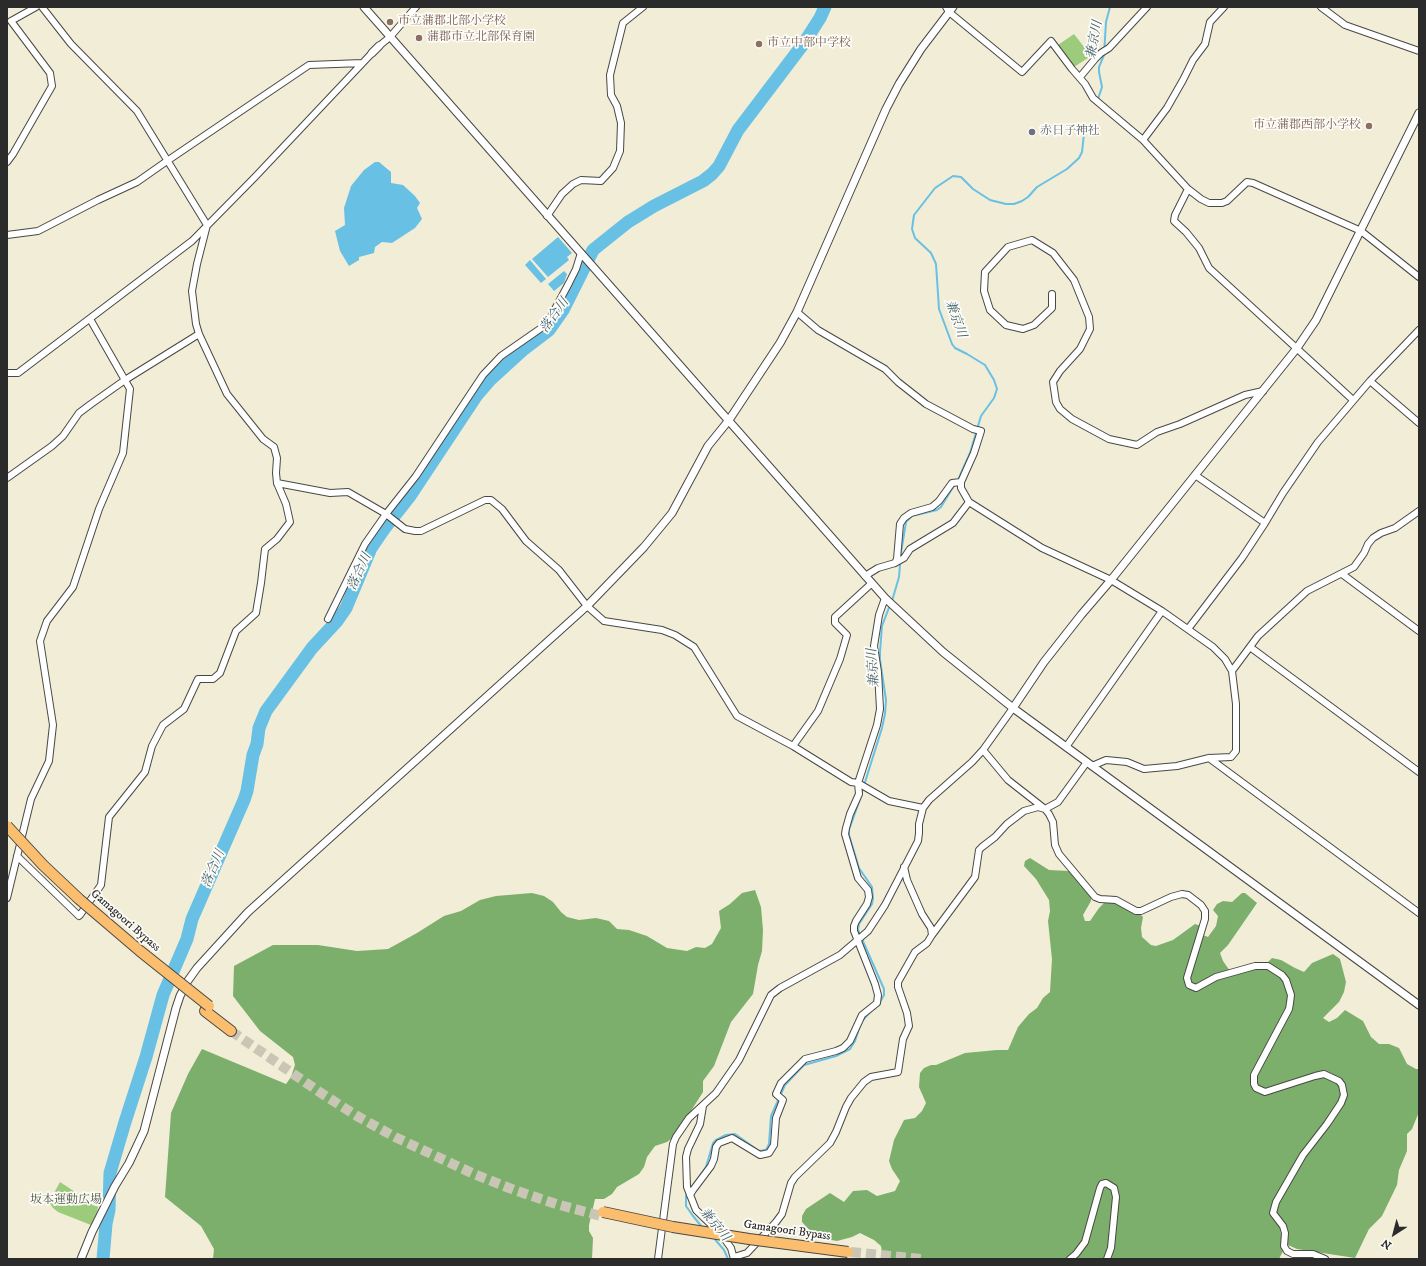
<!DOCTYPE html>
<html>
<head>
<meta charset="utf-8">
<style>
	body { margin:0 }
	#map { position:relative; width:1426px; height:1266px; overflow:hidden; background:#f1edd7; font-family:"IM FELL DW Pica",serif }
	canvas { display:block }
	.frame { position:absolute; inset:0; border:8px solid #2b2b2b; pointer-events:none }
	.north { position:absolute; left:1374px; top:1214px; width:40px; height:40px; -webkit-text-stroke:3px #fdfcf7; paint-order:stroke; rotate:216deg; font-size:11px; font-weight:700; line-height:16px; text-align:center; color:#2b2b2b }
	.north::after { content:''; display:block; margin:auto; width:14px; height:18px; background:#2b2b2b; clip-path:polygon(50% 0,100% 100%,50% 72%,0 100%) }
</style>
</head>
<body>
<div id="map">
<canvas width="1426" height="1266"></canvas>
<div class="frame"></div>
<div class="north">N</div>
</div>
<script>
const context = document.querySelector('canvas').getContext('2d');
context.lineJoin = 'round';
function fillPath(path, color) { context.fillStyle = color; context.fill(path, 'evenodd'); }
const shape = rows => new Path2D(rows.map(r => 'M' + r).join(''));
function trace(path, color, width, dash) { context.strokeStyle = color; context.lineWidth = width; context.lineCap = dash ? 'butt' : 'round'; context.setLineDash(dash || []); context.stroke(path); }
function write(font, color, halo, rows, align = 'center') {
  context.font = font + ' "IM FELL DW Pica","Noto Serif JP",serif'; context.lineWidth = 3.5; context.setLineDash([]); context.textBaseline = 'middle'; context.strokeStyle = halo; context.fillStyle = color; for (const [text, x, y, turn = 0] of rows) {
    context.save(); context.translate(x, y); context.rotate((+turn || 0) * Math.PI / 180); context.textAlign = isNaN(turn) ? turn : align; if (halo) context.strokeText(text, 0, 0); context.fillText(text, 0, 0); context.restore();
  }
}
const green = shape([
	[1074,34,1091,56,1074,67,1058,45],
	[60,1182,98,1207,97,1212,91,1225,58,1212,53,1208,49,1202]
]);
const forest = shape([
	[1030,858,1049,870,1069,871,1081,884,1091,896,1091,901,1083,915,1085,921,1090,921,1099,908,1104,903,1114,902,1140,914,1143,917,1141,928,1142,937,1151,945,1156,946,1173,940,1195,924,1201,926,1186,986,1189,988,1194,990,1216,980,1255,969,1266,968,1274,972,1284,980,1288,991,1288,999,1287,1007,1251,1074,1251,1084,1254,1090,1259,1093,1265,1095,1314,1079,1324,1076,1336,1081,1342,1089,1340,1101,1302,1154,1272,1204,1271,1214,1280,1225,1282,1247,1283,1251,1279,1259,883,1259,881,1246,874,1240,860,1233,852,1237,837,1241,826,1239,814,1235,802,1222,802,1216,806,1209,830,1193,844,1202,853,1191,867,1190,877,1196,895,1191,900,1181,892,1169,889,1161,894,1140,904,1120,915,1118,922,1111,926,1103,919,1087,920,1073,924,1068,931,1065,936,1065,965,1053,997,1050,1008,1050,1018,1027,1029,1014,1037,1008,1043,998,1050,992,1052,959,1048,921,1050,911,1049,900,1036,879,1024,866,1025,861],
	[755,890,761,907,763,930,762,951,758,965,753,994,731,1022,714,1066,703,1081,703,1092,675,1136,667,1142,655,1146,647,1157,644,1167,639,1174,617,1187,612,1194,604,1199,595,1199,589,1225,589,1231,593,1238,592,1259,213,1259,214,1249,201,1226,165,1197,171,1113,188,1074,202,1049,286,1084,291,1077,295,1065,293,1057,260,1031,233,996,234,966,273,945,318,945,357,951,388,949,417,933,444,916,461,911,480,900,496,896,532,893,544,896,553,902,561,912,567,917,579,920,596,918,609,921,617,929,629,930,647,936,667,948,687,951,696,947,705,948,712,944,721,928,719,911,730,904,742,893],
	[1242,893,1245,893,1257,903,1228,945,1220,953,1223,961,1230,971,1195,985,1191,984,1190,979,1203,935,1208,937,1216,926,1218,916,1213,910,1217,904,1223,901,1232,902],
	[1333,954,1340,959,1346,982,1344,992,1339,1002,1323,1018,1329,1022,1337,1018,1345,1010,1363,1021,1371,1037,1379,1044,1389,1044,1399,1048,1407,1064,1416,1069,1419,1069,1419,1112,1412,1129,1407,1134,1407,1151,1399,1170,1397,1185,1382,1216,1369,1229,1355,1258,1297,1249,1288,1245,1287,1240,1275,1214,1276,1206,1305,1155,1346,1095,1346,1087,1342,1081,1324,1072,1265,1090,1256,1085,1256,1075,1290,1009,1291,985,1267,963,1272,958,1281,960,1295,968,1304,972,1312,963]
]);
const water = shape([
	[375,162,379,162,391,172,391,183,403,185,415,196,420,203,417,208,422,219,415,228,392,243,382,242,375,247,374,253,359,257,359,260,349,266,340,251,335,231,345,225,344,208,351,186,364,170],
	[558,237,572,253,567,257,569,260,548,277,532,259],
	[530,260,546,279,541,283,525,265],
	[564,271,567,274,564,283,554,291,548,284]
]);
const stream = shape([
	[1098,99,1102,87,1099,72,1099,67,1104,55,1106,22,1110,7],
	[958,480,970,453,981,416,994,398,997,389,994,380,985,365,967,354,955,348,952,344,939,309,936,264,931,253,915,238,912,229,914,215,935,188,953,176,961,177,973,189,990,200,1006,204,1014,204,1022,201,1028,197,1037,187,1067,169,1079,158,1082,152,1084,134],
	[892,601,899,577,901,553,906,522,912,516,937,510,941,507,955,484],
	[861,795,882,728,885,714,886,700,880,660,880,652,882,626,890,605],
	[860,799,849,830,849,835,859,868,872,887,873,898,872,904,859,924,858,929,860,935],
	[862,939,884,989,884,995,879,1004],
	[863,1020,871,1011],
	[690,1190,706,1167,713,1143,716,1140,726,1135,735,1134,759,1151,766,1150,769,1144,771,1116,785,1085,804,1065,836,1056,850,1049,855,1041,860,1025],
	[687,1194,686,1196,686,1206,693,1216,702,1227],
	[713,1237,724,1250,728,1259]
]);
const river = shape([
	[103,1259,106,1224,109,1210,110,1173,125,1122,146,1057,163,995,187,939,192,919,244,800,247,791,253,755,257,744,259,728,266,711,312,648,337,621,346,608,371,548,384,529,410,496,477,395,490,380,524,349,549,330,563,310,593,250,628,222,654,206,703,181,712,174,719,166,738,130,804,43,820,18,825,7]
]);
const trunkTunnel = shape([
	[231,1031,321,1093,357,1116,395,1137,474,1174,514,1190,556,1204,601,1216],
	[851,1252,922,1259]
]);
const minor = shape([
	[946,7,949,12,1022,72,1051,41,1072,69,1085,84,1093,98,1143,140,1188,189,1201,199,1209,203,1222,203,1227,201,1247,182,1253,183,1361,231,1419,277],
	[1321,7,1345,25,1419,51],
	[379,46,390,37,416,7],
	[1080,77,1095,59,1101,53,1109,48,1147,7],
	[1143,140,1167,108,1183,80,1193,60,1205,44,1210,22,1224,7],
	[7,162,13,154,52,86,50,73,11,21,36,7],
	[1188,189,1175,215,1174,221,1186,232,1199,248,1209,268,1353,400],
	[547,216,562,194,573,184,581,180,601,181,613,168,620,151,621,123,617,106,611,95,610,75,623,23,643,7],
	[7,235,38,231,98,200,137,182,167,161,309,65,362,63],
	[1052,294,1052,308,1034,325,1023,329,1006,325,990,310,984,291,985,272,1008,247,1032,240,1053,253,1074,280,1089,317,1090,329,1080,349,1060,371,1053,382,1056,402,1060,409,1072,419,1109,439,1137,445,1157,432,1180,424,1245,395,1263,391],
	[797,312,818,330,885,369,898,382,926,404,973,429,981,431,974,453,961,482,961,488,969,502,1042,548,1111,580,1162,611,1213,647,1225,659,1232,671,1236,704,1236,751,1231,757,1209,758,1177,766,1144,769,1127,762,1106,760,1092,766],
	[7,373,18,373,192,241,255,177,372,53],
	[1370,381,1419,423],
	[1195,475,1265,523],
	[7,478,52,446,63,436,79,413,91,404,125,380,199,334],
	[277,483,330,493,348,492,386,514,405,529,415,531,421,531,485,500,491,500,502,509,526,541,559,570,587,606,604,621,662,630,675,635,694,647,737,716,793,746,851,782,858,783,889,801,923,808],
	[895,563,897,559,900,524,904,518,911,513,932,507,939,501,952,483,961,482],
	[1342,574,1419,631],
	[865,576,878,568,895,563,904,558,910,549,953,523,969,502],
	[328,619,365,544,386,514,416,476,483,375,501,356,547,324,569,283,576,269,581,253],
	[1188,629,1242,558,1265,523,1283,493,1318,442,1370,381,1419,330],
	[1250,647,1419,772],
	[1232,671,1258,636,1307,591,1354,567,1364,553,1368,544,1373,538,1381,533,1395,528,1419,511],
	[793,746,818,711,840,659,847,635,835,623,835,617,872,583],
	[1066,747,1162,611],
	[983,750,1008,780,1045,809,1049,814,1053,822,1055,845,1059,854,1095,897,1100,899,1116,900,1136,911,1141,911,1171,897,1182,894,1188,895,1201,905,1205,911,1205,919,1187,978,1189,985,1196,988,1216,977,1255,966,1268,966,1282,975,1286,980,1291,995,1290,1003,1289,1009,1254,1075,1254,1084,1256,1088,1265,1092,1315,1076,1324,1074,1339,1081,1342,1085,1344,1095,1341,1103,1327,1124,1303,1155,1276,1202,1273,1213,1283,1226,1285,1233,1284,1246,1287,1251,1293,1254,1313,1254,1325,1259],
	[1209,758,1419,913],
	[17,856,79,916,80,915,101,885,109,817,145,772,152,746,163,725,184,709,198,679,213,679,220,673,236,631,256,613,261,583,265,549,277,539,290,522,286,504,277,483,276,473,277,458,274,447,263,439,227,394,199,334,196,324,192,291,197,264,207,225,137,111,71,44,42,7],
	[7,898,31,799,49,761,53,725,40,641,47,621,73,587,99,509,123,453,130,389,90,319],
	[932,935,975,877,979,850,982,847,995,837,1007,824,1024,811,1038,807,1045,809,1058,802,1087,762],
	[703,1106,700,1124,688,1149,686,1157,687,1187,696,1210,721,1234,731,1248,734,1259],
	[690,1195,693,1190,711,1166,714,1159,716,1147,719,1143,732,1138,760,1155,769,1153,774,1145,776,1118,783,1100,776,1094,781,1083,805,1059,836,1051,843,1048,850,1041,862,1015,877,1003,878,995,875,984,854,931,854,926,856,921,867,904,869,897,868,890,858,878,845,834,846,828,850,814,859,794,858,783,877,725,880,709,878,672,874,646,879,615,885,598],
	[734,1257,747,1253,776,1222,782,1214,791,1183,795,1177,830,1143,836,1132,846,1107,851,1098,864,1082,871,1077,898,1072,903,1039,909,1026,907,1013,898,987,898,982,915,952,927,943,932,935,931,928,922,914,907,880,904,867],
	[658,1259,673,1144,676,1137,689,1118,716,1093,739,1060,771,995,780,988,840,955,868,931,885,905,918,841,919,833,919,824,923,808,929,800,972,762,983,750,1013,708],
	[1070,1259,1076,1254,1085,1242,1100,1188,1102,1184,1106,1183,1114,1188,1116,1197,1111,1248,1107,1259]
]);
const tertiary = shape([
	[364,7,885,598,943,652,1013,708,1419,1005],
	[372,53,379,46],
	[1013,708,1044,662,1081,615,1111,580,1297,348,1316,320,1419,113],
	[81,1259,92,1232,115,1186,129,1163,144,1131,176,1008,180,996,187,982,197,968,248,912,587,606,644,547,672,513,708,446,729,420,780,343,797,312,886,109,899,84,921,49,953,7]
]);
const trunk = shape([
	[205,1011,231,1031]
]);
const trunkBridge = shape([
	[7,826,43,865,79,899,140,951,209,1006],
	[603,1212,673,1227,749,1239,848,1252]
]);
const markers = [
	[390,22,4,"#8d6e63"],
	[419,38,4,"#8d6e63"],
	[759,44,4,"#8d6e63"],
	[1369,126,4,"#8d6e63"],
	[1032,132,4,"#6b7280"]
];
const educationNames = [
	["市立蒲郡北部小学校",398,22],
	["蒲郡市立北部保育園",427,38],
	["市立中部中学校",767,44],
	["市立蒲郡西部小学校",1361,126,"right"]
];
const worshipNames = [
	["赤日子神社",1040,132]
];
const streetNames = [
	["Gamagoori Bypass",125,921,41],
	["Gamagoori Bypass",787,1231,8]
];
const parkNames = [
	["坂本運動広場",66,1201]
];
const waterNames = [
	["兼京川",1095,40,-79],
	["落合川",555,316,-54],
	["兼京川",955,319,71],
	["落合川",360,572,-65],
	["兼京川",874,668,-94],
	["落合川",214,869,-67],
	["兼京川",714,1225,50]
];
fillPath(green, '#9bcb7b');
fillPath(forest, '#7caf6b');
fillPath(water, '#68c0e5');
trace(stream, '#68c0e5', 2);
trace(river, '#68c0e5', 13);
trace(trunkTunnel, '#c9c6b5', 10, [10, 5]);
trace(minor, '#494845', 8);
trace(tertiary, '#494845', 9);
trace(trunk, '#494845', 12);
trace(minor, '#fff', 6);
trace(tertiary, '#fff', 7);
trace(trunk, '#fabe6e', 10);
trace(trunkBridge, '#494845', 12, []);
trace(trunkBridge, '#fabe6e', 10);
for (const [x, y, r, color] of markers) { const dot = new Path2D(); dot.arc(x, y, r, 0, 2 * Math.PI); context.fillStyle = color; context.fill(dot); trace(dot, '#fdfcf7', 1.5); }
write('12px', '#785e54', '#fdfcf7', educationNames, 'left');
write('12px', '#5b616d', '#fdfcf7', worshipNames, 'left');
write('12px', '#2b2b2b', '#fdfcf7', streetNames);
write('12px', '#4d5b43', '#fdfcf7', parkNames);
write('italic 13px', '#405f6c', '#fdfcf7', waterNames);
</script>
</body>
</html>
